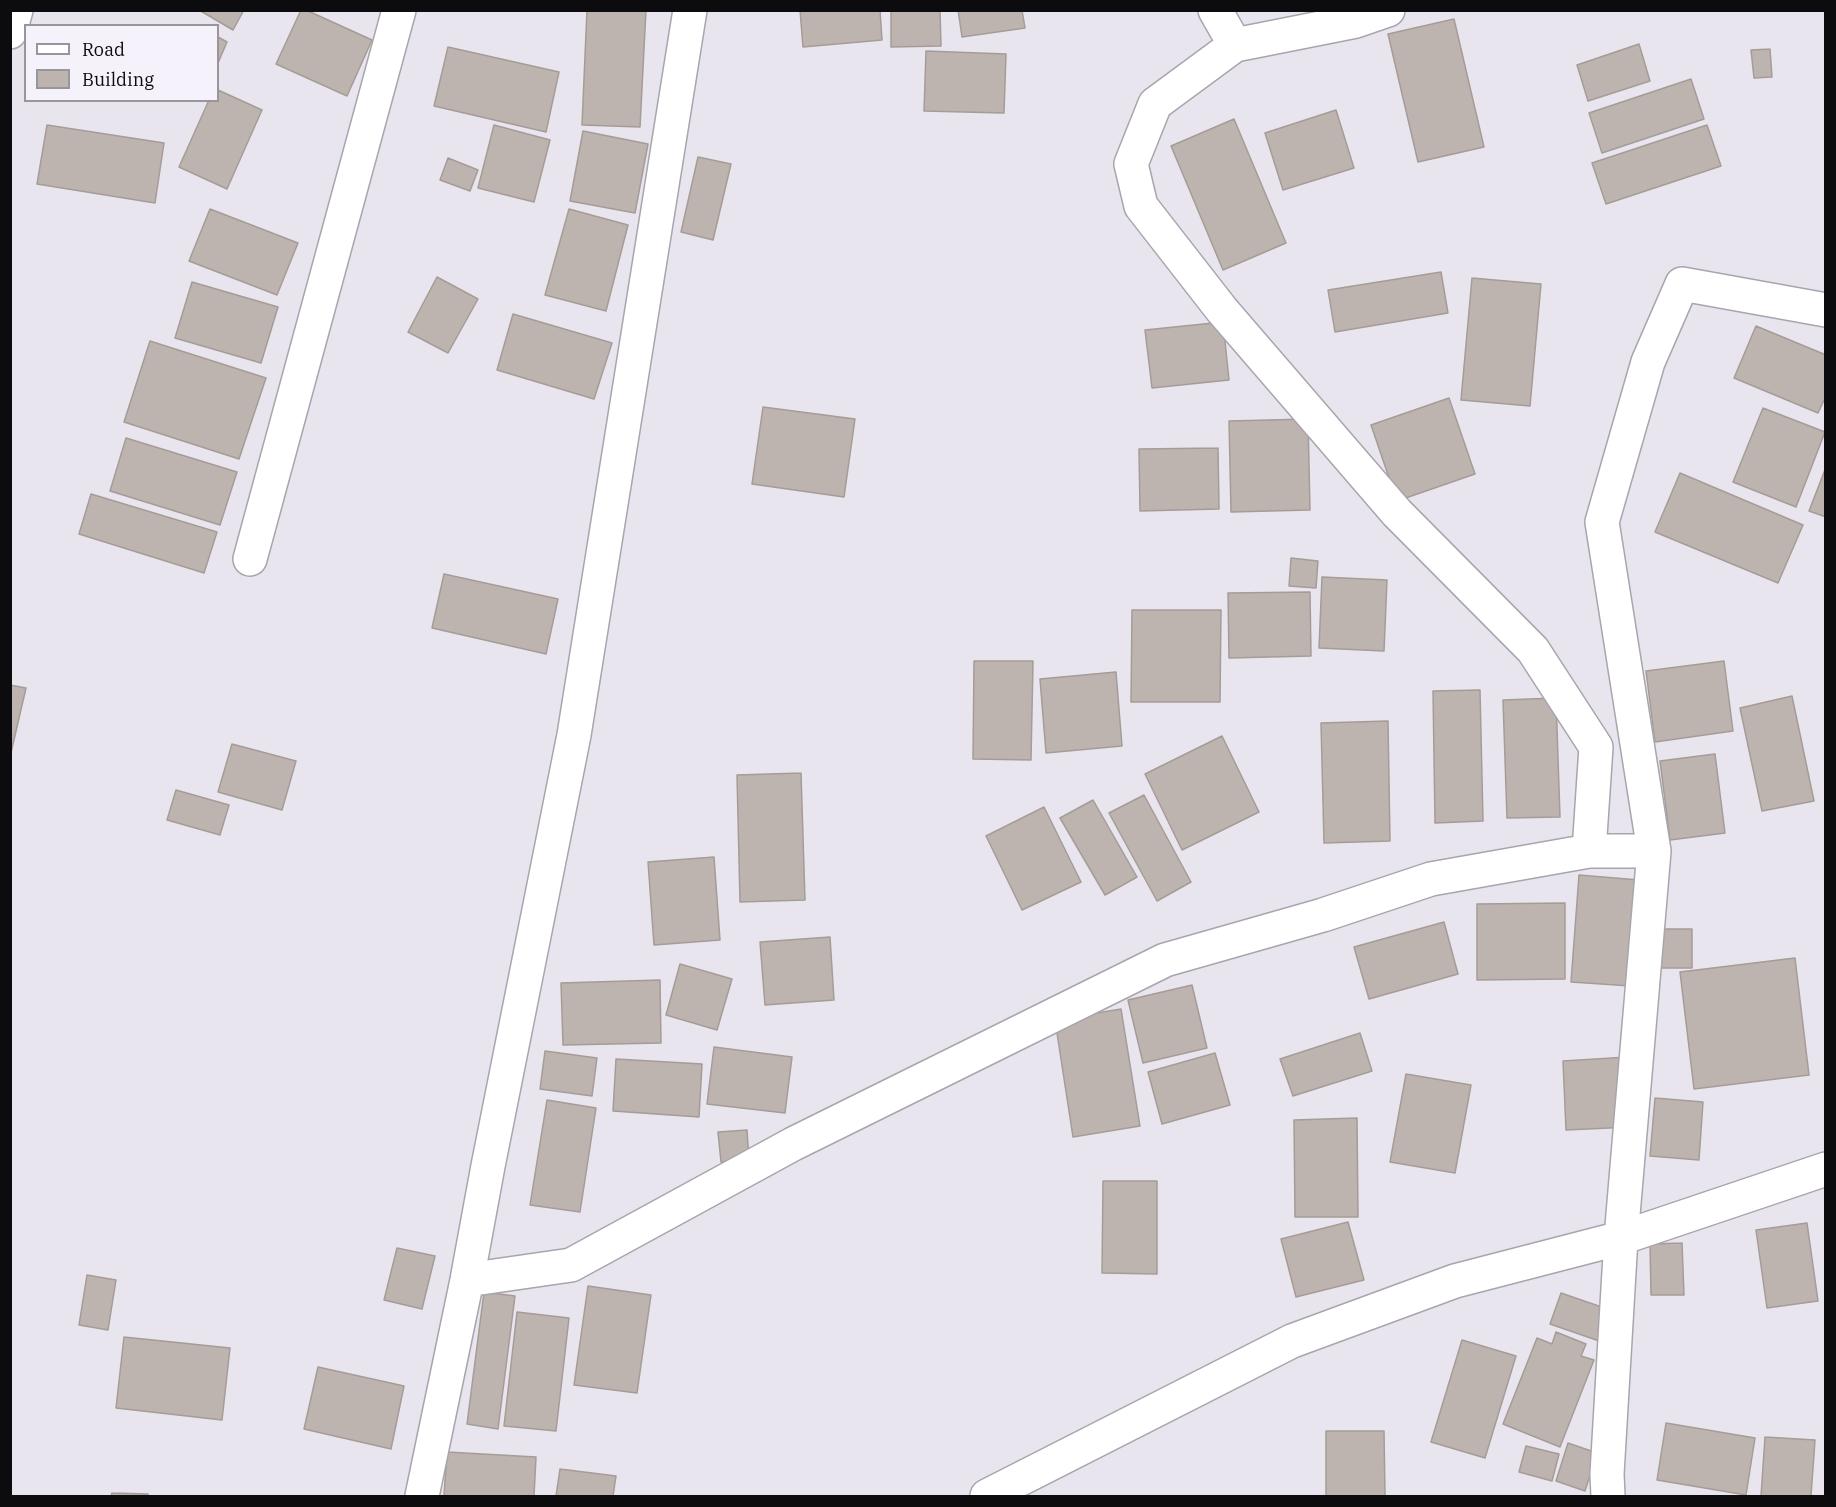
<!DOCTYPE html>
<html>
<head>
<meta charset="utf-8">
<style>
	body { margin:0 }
	#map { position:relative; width:1836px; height:1507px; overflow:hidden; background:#e8e5ee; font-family:"IBM Plex Serif",serif }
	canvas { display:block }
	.frame { position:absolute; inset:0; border:12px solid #0c0b0e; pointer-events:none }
	.legend { position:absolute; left:24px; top:24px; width:195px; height:78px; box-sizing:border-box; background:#f5f2fb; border:2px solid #98969c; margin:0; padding:8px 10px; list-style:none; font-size:18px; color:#0c0b0e }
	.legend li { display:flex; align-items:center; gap:12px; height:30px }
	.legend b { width:30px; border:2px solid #98969c }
</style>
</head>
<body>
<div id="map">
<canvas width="1836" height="1507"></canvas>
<div class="frame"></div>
<ul class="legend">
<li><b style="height:8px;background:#fff"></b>Road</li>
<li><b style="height:16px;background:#beb4af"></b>Building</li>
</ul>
</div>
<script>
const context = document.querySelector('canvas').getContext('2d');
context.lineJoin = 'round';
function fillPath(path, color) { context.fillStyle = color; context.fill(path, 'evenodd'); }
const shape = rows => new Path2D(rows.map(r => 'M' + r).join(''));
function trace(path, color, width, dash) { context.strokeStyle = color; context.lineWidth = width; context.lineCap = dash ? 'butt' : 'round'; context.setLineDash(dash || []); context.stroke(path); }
const building = shape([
	[199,10,244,10,233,30,199,10],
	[301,10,306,10,372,40,347,96,276,64,301,10],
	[587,10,646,10,640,127,582,125,587,10],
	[800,10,880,10,882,40,803,47,800,10],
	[891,10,940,10,941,46,891,47,891,10],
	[958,10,1022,10,1025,28,962,37,958,10],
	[1454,19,1484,147,1418,162,1388,34,1454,19],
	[218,37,227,42,218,63,218,37],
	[1639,44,1650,81,1588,101,1577,65,1639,44],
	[448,47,559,72,546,132,434,106,448,47],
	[1770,49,1772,77,1754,78,1751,50,1770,49],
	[926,51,1006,54,1004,113,924,111,926,51],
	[1691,79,1704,119,1602,153,1589,113,1691,79],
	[218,90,262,110,227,189,179,167,209,100,218,100,218,90],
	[1336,110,1354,168,1283,190,1265,133,1336,110],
	[1234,119,1286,243,1223,270,1171,146,1234,119],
	[47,125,164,143,155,203,37,184,47,125],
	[494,125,550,140,534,202,478,188,494,125],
	[1707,125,1721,166,1606,204,1592,163,1707,125],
	[583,131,648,144,635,213,570,201,583,131],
	[698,157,731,164,713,240,681,232,698,157],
	[448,158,478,170,470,191,440,180,448,158],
	[210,209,298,243,277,295,189,261,210,209],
	[569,209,628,225,606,311,545,295,569,209],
	[1441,272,1448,313,1335,332,1328,290,1441,272],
	[437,277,478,299,448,353,408,332,437,277],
	[1472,278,1541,284,1530,406,1461,400,1472,278],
	[192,282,278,307,261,363,175,338,192,282],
	[513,314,612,343,594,399,497,370,513,314],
	[1223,322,1229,380,1152,388,1145,330,1223,322],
	[1756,326,1826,355,1826,396,1818,413,1734,378,1756,326],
	[150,341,266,378,239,459,124,422,150,341],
	[1449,398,1475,474,1397,501,1371,425,1449,398],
	[763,407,855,419,844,497,752,484,763,407],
	[1763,408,1825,432,1796,507,1733,482,1763,408],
	[1308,419,1310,510,1231,512,1229,421,1308,419],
	[126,438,237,472,220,525,110,491,126,438],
	[1218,448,1219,509,1140,511,1139,449,1218,448],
	[1826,467,1826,517,1809,511,1826,467],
	[1680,473,1803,525,1778,583,1655,532,1680,473],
	[91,494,217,532,204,573,79,534,91,494],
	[1291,558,1318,561,1316,588,1289,586,1291,558],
	[444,574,558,599,546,654,432,628,444,574],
	[1322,577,1387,580,1384,651,1319,648,1322,577],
	[1310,592,1311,656,1229,658,1228,593,1310,592],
	[1132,610,1221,610,1220,702,1131,702,1132,610],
	[974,661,1033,661,1031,760,973,759,974,661],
	[1724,661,1733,731,1655,742,1646,671,1724,661],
	[1116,672,1122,746,1046,753,1040,679,1116,672],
	[10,685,26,688,10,757,10,685],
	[1480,690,1483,821,1435,823,1433,691,1480,690],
	[1792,696,1814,801,1762,811,1740,708,1792,696],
	[1556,698,1560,817,1507,818,1503,700,1556,698],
	[1388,721,1390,841,1324,843,1321,723,1388,721],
	[1222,736,1259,812,1182,850,1145,774,1222,736],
	[232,744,296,761,282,810,218,792,232,744],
	[1715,754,1725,833,1670,840,1660,761,1715,754],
	[801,773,805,900,740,902,737,775,801,773],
	[176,790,229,805,220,835,167,820,176,790],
	[1144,795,1191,882,1157,901,1109,813,1144,795],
	[1093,800,1137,877,1105,895,1060,818,1093,800],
	[1044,807,1081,882,1022,910,986,836,1044,807],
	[714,857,720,940,654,945,648,862,714,857],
	[1579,875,1639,880,1631,986,1571,982,1579,875],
	[1565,903,1565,979,1477,980,1477,904,1565,903],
	[1444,922,1458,974,1369,999,1354,947,1444,922],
	[1657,929,1692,929,1692,968,1657,968,1657,929],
	[830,937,834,1000,765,1005,760,942,830,937],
	[1795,958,1809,1075,1694,1089,1680,972,1795,958],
	[680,964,732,979,717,1030,666,1015,680,964],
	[660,980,661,1043,563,1045,561,983,660,980],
	[1192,985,1207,1048,1143,1063,1128,1000,1192,985],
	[1121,1009,1140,1126,1073,1137,1055,1020,1121,1009],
	[1360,1033,1372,1071,1293,1096,1280,1059,1360,1033],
	[714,1047,792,1057,785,1113,707,1104,714,1047],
	[545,1051,597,1058,592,1096,540,1089,545,1051],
	[1215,1053,1230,1105,1162,1124,1148,1072,1215,1053],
	[1628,1057,1631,1127,1566,1130,1563,1061,1628,1057],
	[616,1059,702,1064,699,1117,613,1111,616,1059],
	[1406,1074,1471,1085,1455,1173,1390,1162,1406,1074],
	[1655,1098,1703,1102,1699,1160,1650,1156,1655,1098],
	[547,1100,596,1108,580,1212,530,1205,547,1100],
	[1357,1118,1358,1217,1295,1217,1294,1120,1357,1118],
	[747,1130,749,1160,721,1162,718,1132,747,1130],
	[1103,1181,1157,1181,1157,1274,1102,1273,1103,1181],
	[1348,1222,1364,1280,1296,1297,1281,1239,1348,1222],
	[1807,1223,1818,1301,1767,1308,1756,1230,1807,1223],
	[1682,1243,1684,1295,1651,1295,1650,1244,1682,1243],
	[397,1248,435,1256,422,1309,384,1300,397,1248],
	[87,1275,116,1280,108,1330,79,1325,87,1275],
	[588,1286,651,1295,637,1393,574,1385,588,1286],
	[484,1292,515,1296,498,1429,467,1424,484,1292],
	[1561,1293,1616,1312,1605,1343,1550,1324,1561,1293],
	[517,1312,569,1318,556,1431,504,1426,517,1312],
	[1556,1332,1586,1344,1581,1356,1594,1360,1560,1447,1503,1424,1537,1338,1552,1344,1556,1332],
	[124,1337,230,1348,222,1420,116,1408,124,1337],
	[1462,1340,1516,1356,1485,1458,1431,1442,1462,1340],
	[318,1367,404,1386,391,1449,304,1429,318,1367],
	[1666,1423,1755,1438,1746,1495,1657,1480,1666,1423],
	[1326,1431,1384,1431,1385,1496,1326,1496,1326,1431],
	[1765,1437,1815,1440,1811,1496,1761,1496,1765,1437],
	[1568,1443,1597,1453,1585,1491,1556,1481,1568,1443],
	[1526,1446,1559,1454,1552,1481,1519,1472,1526,1446],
	[447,1452,536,1457,534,1496,444,1496,447,1452],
	[560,1469,616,1476,613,1496,556,1496,560,1469],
	[112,1493,148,1494,148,1496,111,1496,112,1493]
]);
const minor = shape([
	[1215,10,1235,45],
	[1388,10,1356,21,1235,45,1155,104,1131,164,1141,206,1222,310,1397,513,1533,650,1596,747,1589,851],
	[10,32,16,10],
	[250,559,399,10],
	[467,1280,571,1265,793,1144,1165,960,1323,915,1431,879,1589,851,1654,851],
	[422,1496,467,1280,488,1166,574,735,690,10],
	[987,1496,1292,1341,1455,1281,1621,1238,1826,1169],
	[1608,1496,1607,1474,1621,1238,1654,851,1602,522,1648,362,1682,284,1826,310]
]);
fillPath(building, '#beb4af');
trace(building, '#a59c97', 1.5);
trace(minor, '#a8a5ad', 36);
trace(minor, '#fff', 33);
</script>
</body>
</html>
